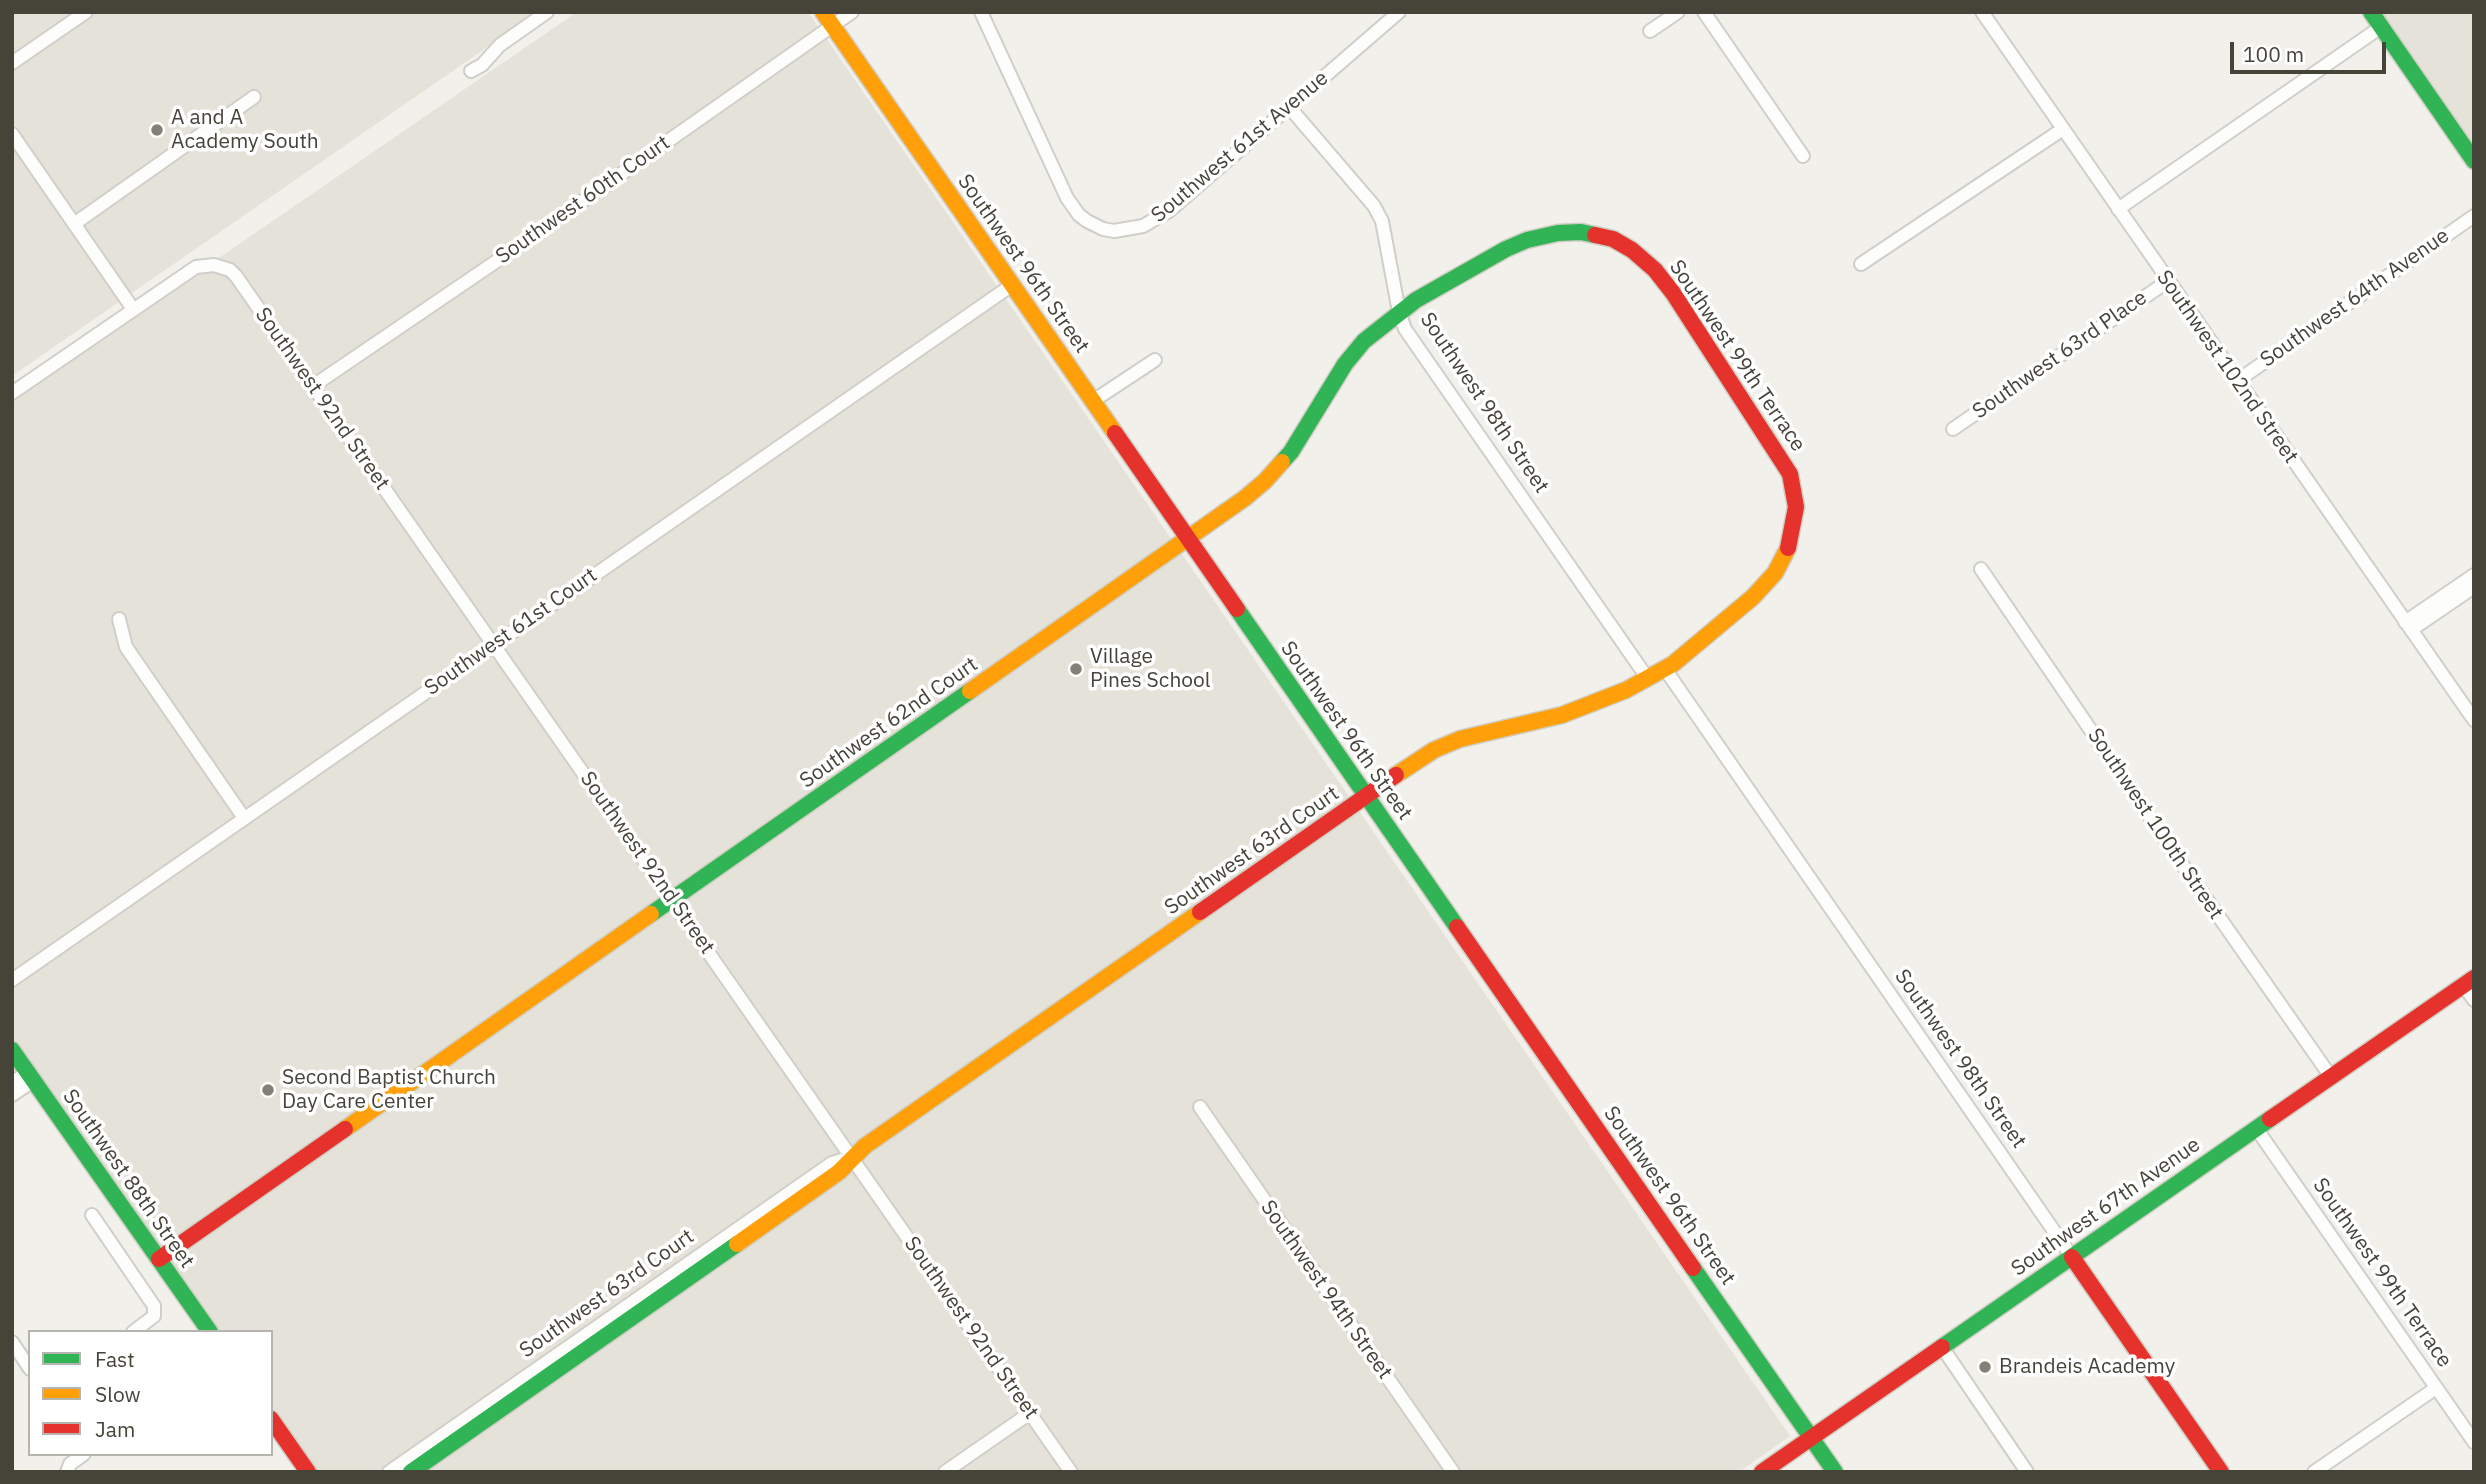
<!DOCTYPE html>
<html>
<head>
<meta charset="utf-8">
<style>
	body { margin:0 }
	#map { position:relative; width:2486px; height:1484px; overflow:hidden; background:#f1f0eb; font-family:"IBM Plex Sans",sans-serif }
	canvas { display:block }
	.frame { position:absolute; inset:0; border:14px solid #464338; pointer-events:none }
	.legend { position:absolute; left:28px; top:1330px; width:245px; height:126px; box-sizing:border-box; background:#fff; border:2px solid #b5b4af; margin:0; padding:9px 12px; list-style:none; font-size:21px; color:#464338 }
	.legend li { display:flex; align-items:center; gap:14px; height:35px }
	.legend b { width:35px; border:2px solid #b5b4af }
	.scale { position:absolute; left:2230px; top:42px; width:156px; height:32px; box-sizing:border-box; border:4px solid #464338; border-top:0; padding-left:9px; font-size:21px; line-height:24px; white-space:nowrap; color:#464338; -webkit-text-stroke:5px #fff; paint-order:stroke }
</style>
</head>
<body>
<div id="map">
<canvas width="2486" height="1484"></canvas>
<div class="frame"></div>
<ul class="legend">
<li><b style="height:9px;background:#30b455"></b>Fast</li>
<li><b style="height:9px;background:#ff9f0a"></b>Slow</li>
<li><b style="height:9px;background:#e5322d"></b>Jam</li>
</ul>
<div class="scale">100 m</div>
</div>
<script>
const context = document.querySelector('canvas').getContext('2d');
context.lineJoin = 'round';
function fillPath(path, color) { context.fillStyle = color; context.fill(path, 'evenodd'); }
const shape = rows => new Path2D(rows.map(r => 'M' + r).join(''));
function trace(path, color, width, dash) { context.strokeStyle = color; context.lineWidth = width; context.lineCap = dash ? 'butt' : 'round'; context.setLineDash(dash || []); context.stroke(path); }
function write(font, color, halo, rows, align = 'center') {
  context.font = font + ' "IBM Plex Sans",sans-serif'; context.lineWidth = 7; context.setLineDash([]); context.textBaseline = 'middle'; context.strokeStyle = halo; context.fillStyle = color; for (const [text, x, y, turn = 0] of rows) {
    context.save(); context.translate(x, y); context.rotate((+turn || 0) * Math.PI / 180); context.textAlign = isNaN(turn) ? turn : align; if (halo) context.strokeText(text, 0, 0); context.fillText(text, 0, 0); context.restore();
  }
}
const residential = shape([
	[12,12,538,12,12,376],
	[577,12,808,12,1790,1436,1739,1472,314,1472,271,1411,271,1332,216,1332,12,1038,12,400],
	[2378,12,2474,12,2474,150]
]);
const street = shape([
	[981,12,1067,198,1079,215,1087,221,1103,229,1114,231,1143,226,1169,211,1399,12],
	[1704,12,1803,156],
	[1982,12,2474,720],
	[1650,31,1678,12],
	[12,63,86,12],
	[471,71,482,65,500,45,547,12],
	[1290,108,1374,206,1382,221,1399,312,1405,329,1648,679],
	[12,134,133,309],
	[2118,209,2381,27],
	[74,224,254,97],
	[1861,264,2063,129],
	[2237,381,2474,216],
	[313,386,510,252,852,12],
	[12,393,196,267,214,265,230,270,236,276,1071,1472],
	[1093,401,1155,360],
	[1953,429,2168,281],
	[1981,569,2175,854,2331,1077],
	[119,619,126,647,244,818],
	[2405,622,2474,575],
	[2411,630,2474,587],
	[1665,669,2072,1257],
	[12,980,1012,285],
	[2463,985,2474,1000],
	[12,1083,27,1072],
	[12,1095,33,1081],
	[1200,1107,1453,1472],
	[2256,1128,2474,1442],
	[92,1215,154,1306,154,1316,133,1332],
	[12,1342,30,1369],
	[1942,1347,2027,1472],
	[67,1472,70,1464,84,1454],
	[389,1472,832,1163,852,1157],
	[945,1472,1030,1413],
	[2314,1472,2436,1388]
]);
const fast = shape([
	[2371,12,2474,161],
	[1282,462,1291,452,1345,364,1364,341,1416,300,1506,249,1527,240,1558,233,1581,232,1595,235],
	[1237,609,1457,927],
	[651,914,970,691],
	[12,1050,210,1332],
	[1693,1268,1835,1472],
	[1942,1347,2270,1119],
	[411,1472,737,1244]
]);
const slow = shape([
	[823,12,1115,433],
	[970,691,1245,498,1265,481,1282,462],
	[1396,775,1434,750,1460,739,1562,715,1626,690,1673,664,1753,597,1775,573,1788,548],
	[345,1129,651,914],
	[737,1244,839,1172,865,1146,1200,912]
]);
const jam = shape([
	[1595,235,1613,239,1632,250,1655,270,1673,293,1790,474,1796,507,1788,548],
	[1115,433,1237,609],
	[1200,912,1396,775],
	[1457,927,1693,1268],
	[2270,1119,2474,978],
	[2072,1257,2221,1472],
	[159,1259,345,1129],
	[271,1419,308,1472],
	[1762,1472,1942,1347]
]);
const markers = [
	[157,130,7,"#828077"],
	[1076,669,7,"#828077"],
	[268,1090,7,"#828077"],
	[1985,1367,7,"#828077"]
];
const poiNames = [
	["A and A",171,118],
	["Academy South",171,142],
	["Village",1090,657],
	["Pines School",1090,681],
	["Second Baptist Church",282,1078],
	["Day Care Center",282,1102],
	["Brandeis Academy",1999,1367]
];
const streetNames = [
	["Southwest 61st Avenue",1240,147,-40],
	["Southwest 60th Court",583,200,-35],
	["Southwest 96th Street",1023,264,55],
	["Southwest 64th Avenue",2355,298,-35],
	["Southwest 63rd Place",2060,355,-35],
	["Southwest 99th Terrace",1737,356,56],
	["Southwest 102nd Street",2227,367,55],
	["Southwest 92nd Street",322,399,55],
	["Southwest 98th Street",1484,403,56],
	["Southwest 61st Court",511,632,-35],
	["Southwest 62nd Court",889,723,-35],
	["Southwest 96th Street",1346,731,55],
	["Southwest 100th Street",2155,824,56],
	["Southwest 63rd Court",1252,851,-35],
	["Southwest 92nd Street",647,863,55],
	["Southwest 98th Street",1960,1059,55],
	["Southwest 88th Street",128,1179,55],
	["Southwest 96th Street",1669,1196,55],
	["Southwest 67th Avenue",2106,1207,-35],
	["Southwest 99th Terrace",2382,1273,55],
	["Southwest 94th Street",1326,1290,55],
	["Southwest 63rd Court",607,1294,-35],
	["Southwest 92nd Street",971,1328,55]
];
fillPath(residential, '#e5e3d9');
trace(street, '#cfcec9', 16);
trace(fast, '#d0cec2', 19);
trace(slow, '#d0cec2', 19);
trace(jam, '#d0cec2', 19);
trace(street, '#fdfdfc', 12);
trace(fast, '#30b455', 16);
trace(slow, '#ff9f0a', 16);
trace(jam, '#e5322d', 16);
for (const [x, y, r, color] of markers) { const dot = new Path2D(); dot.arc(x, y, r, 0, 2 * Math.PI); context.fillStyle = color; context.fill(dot); trace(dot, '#fff', 2.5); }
write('21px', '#464338', '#fff', poiNames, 'left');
write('21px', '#464338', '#fff', streetNames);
</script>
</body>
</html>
